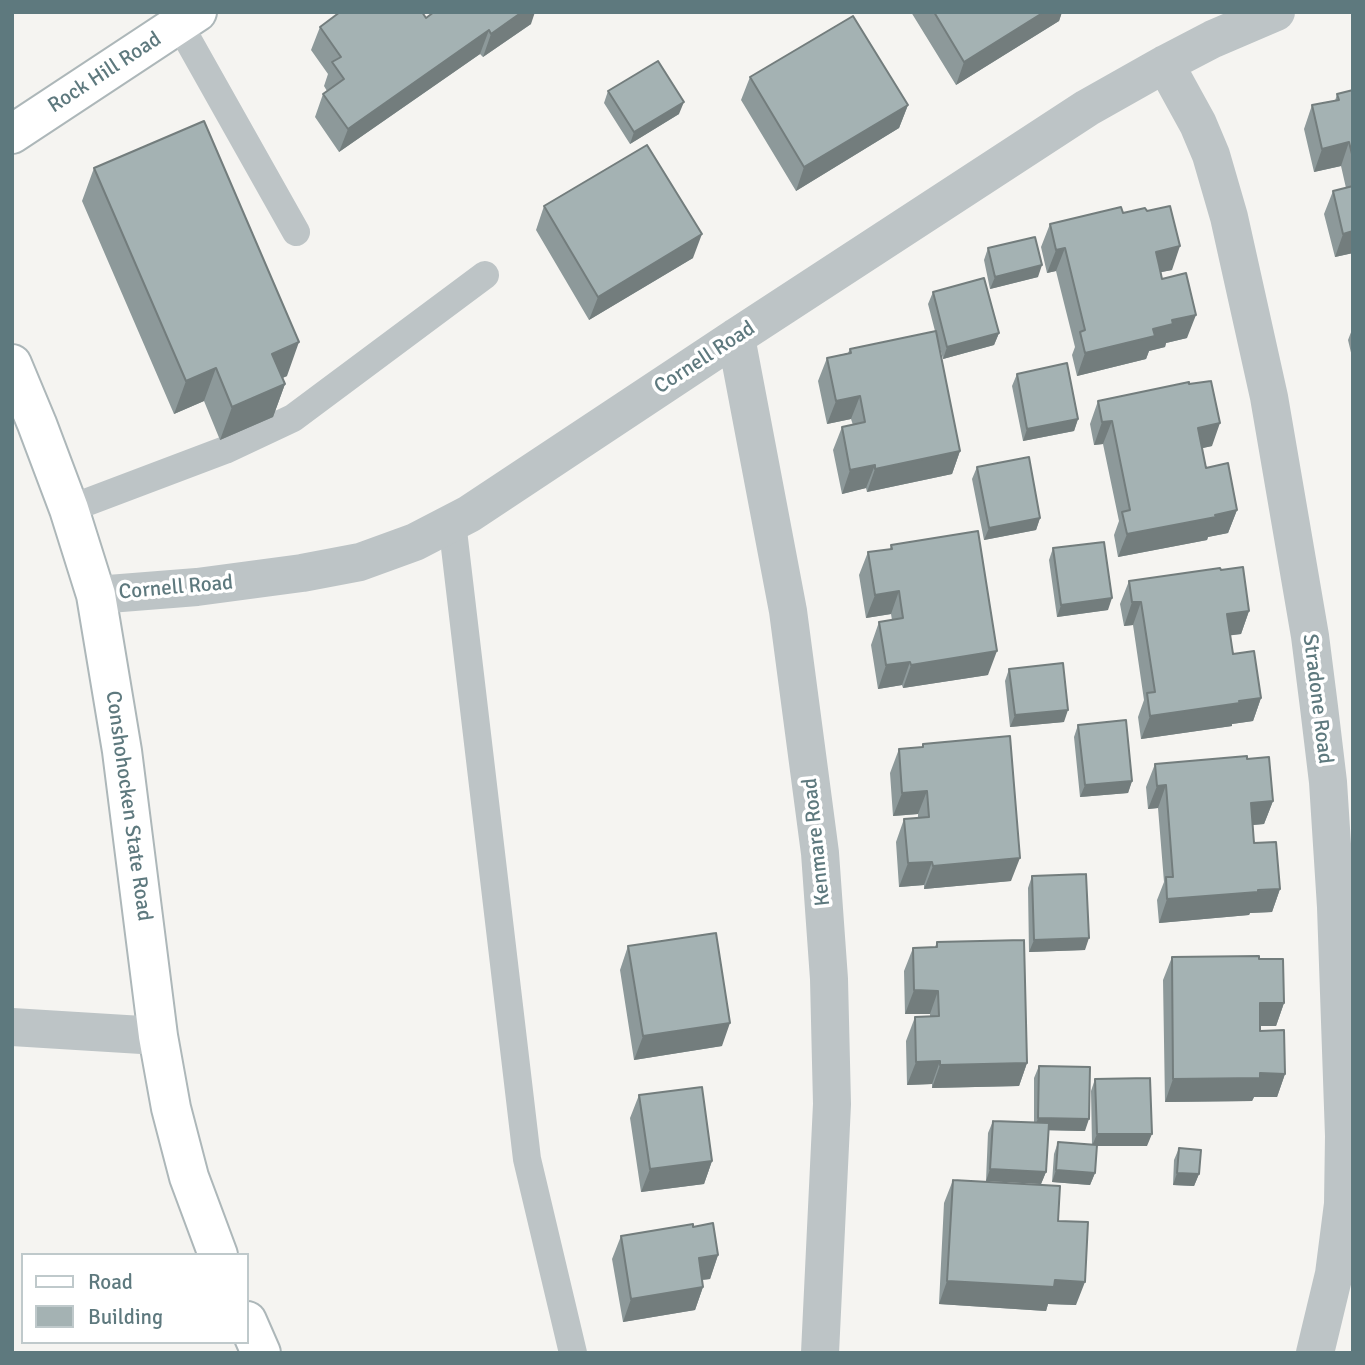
<!DOCTYPE html>
<html>
<head>
<meta charset="utf-8">
<style>
	body { margin:0 }
	#map { position:relative; width:1365px; height:1365px; overflow:hidden; background:#f5f4f1; font-family:Signika,sans-serif }
	canvas { display:block }
	.frame { position:absolute; inset:0; border:14px solid #5e797e; pointer-events:none }
	.legend { position:absolute; left:21px; top:1253px; width:228px; height:91px; box-sizing:border-box; background:#fff; border:2px solid #bfc9cb; margin:0; padding:9px 12px; list-style:none; font-size:21px; color:#5e797e }
	.legend li { display:flex; align-items:center; gap:14px; height:35px }
	.legend b { width:35px; border:2px solid #bfc9cb }
</style>
</head>
<body>
<div id="map">
<canvas width="1365" height="1365"></canvas>
<div class="frame"></div>
<ul class="legend">
<li><b style="height:9px;background:#fff"></b>Road</li>
<li><b style="height:19px;background:#a4b2b3"></b>Building</li>
</ul>
</div>
<script>
const context = document.querySelector('canvas').getContext('2d');
context.lineJoin = 'round';
const shape = rows => new Path2D(rows.map(r => 'M' + r).join(''));
function trace(path, color, width, dash) { context.strokeStyle = color; context.lineWidth = width; context.lineCap = dash ? 'butt' : 'round'; context.setLineDash(dash || []); context.stroke(path); }
function fillPath(path, color) { context.fillStyle = color; context.fill(path, 'evenodd'); }
function write(font, color, halo, rows, align = 'center') {
  context.font = font + ' Signika,sans-serif'; context.lineWidth = 7; context.setLineDash([]); context.textBaseline = 'middle'; context.strokeStyle = halo; context.fillStyle = color; for (const [text, x, y, turn = 0] of rows) {
    context.save(); context.translate(x, y); context.rotate((+turn || 0) * Math.PI / 180); context.textAlign = isNaN(turn) ? turn : align; if (halo) context.strokeText(text, 0, 0); context.fillText(text, 0, 0); context.restore();
  }
}
const service = shape([
	[179,24,296,232],
	[69,509,225,450,293,418,485,275],
	[452,522,527,1159,573,1353]
]);
const minor = shape([
	[1165,64,1198,124,1211,155,1229,217,1269,397,1310,636,1319,707,1328,782,1336,907,1344,1136,1343,1204,1334,1274,1315,1353],
	[736,337,788,611,820,853,829,979,832,1104,820,1353],
	[96,595,197,587,302,573,360,562,415,542,469,514,736,337,1087,108,1165,64,1213,39,1276,12],
	[12,1027,158,1036]
]);
const secondary = shape([
	[12,134,197,12],
	[12,364,37,424,69,509,96,595,122,751,158,1036,171,1108,189,1177,218,1255],
	[247,1321,261,1353]
]);
const wall = shape([
	[911,12,1062,12,1059,21,956,85],
	[531,24,483,57,480,54,339,152,315,117,323,94,327,91,324,86,328,74,311,50,320,27],
	[750,77,908,105,899,128,796,191,741,100],
	[1353,90,1353,253,1335,257,1324,214,1333,191,1346,188,1341,166,1314,172,1304,129,1312,105,1335,101,1337,94],
	[608,91,679,114,630,144,604,103],
	[94,168,287,376,282,378,285,384,273,417,220,440,204,401,174,414,82,201],
	[544,206,693,258,589,320,536,230],
	[1123,213,1172,270,1161,272,1162,279,1187,338,1166,343,1165,347,1149,351,1146,359,1077,376,1072,355,1075,347,1056,271,1047,273,1041,247,1050,224],
	[988,248,1038,277,990,289,984,260],
	[933,292,999,333,994,345,943,359,936,334,960,451,952,474,867,492,866,488,842,494,833,450,842,427,853,425,851,419,827,424,818,381,827,358,848,353,850,349,935,331,928,304],
	[1353,327,1353,361,1348,340],
	[1017,374,1078,419,1074,431,1023,441,1012,386],
	[1098,401,1212,446,1202,448,1206,468,1237,510,1228,533,1208,537,1207,540,1118,557,1114,535,1119,521,1103,444,1094,445,1090,424],
	[977,467,1040,518,1036,530,984,540,972,479],
	[891,545,988,675,903,688,902,685,878,689,871,645,879,622,892,620,891,614,866,618,859,575,868,552,890,549],
	[1053,548,1108,610,1057,617,1049,560],
	[1129,581,1249,611,1241,634,1230,635,1233,654,1261,698,1253,721,1232,724,1232,726,1141,739,1138,717,1144,700,1133,625,1124,626,1120,604],
	[1009,669,1064,722,1010,727,1005,681],
	[1078,725,1132,781,1128,793,1080,797,1074,737],
	[923,744,1011,881,924,889,924,885,899,887,896,842,904,819,918,818,918,814,893,816,890,773,899,749,921,748],
	[1247,759,1273,801,1264,824,1252,825,1254,843,1280,889,1272,912,1250,913,1249,915,1159,923,1157,900,1164,882,1158,808,1148,809,1146,787,1155,764],
	[1032,876,1085,950,1029,952,1028,888],
	[937,942,1027,1063,1019,1086,932,1088,932,1084,907,1085,906,1041,915,1017,930,1017,930,1014,905,1014,904,971,913,948,935,947],
	[628,946,722,1046,634,1060,620,970],
	[1172,957,1259,959,1284,1003,1276,1026,1260,1026,1260,1031,1285,1074,1277,1097,1254,1097,1252,1101,1165,1102,1163,980],
	[1039,1066,1085,1131,1048,1130,1046,1172,1041,1184,986,1181,988,1133,993,1121,1034,1123,1034,1078],
	[1095,1079,1147,1146,1097,1146,1095,1173,1090,1185,1052,1182,1054,1154,1058,1142,1092,1145,1091,1091],
	[639,1095,712,1161,704,1184,641,1192,630,1118],
	[1179,1148,1199,1174,1194,1186,1173,1185,1174,1160],
	[953,1180,1058,1221,1076,1305,1048,1304,1046,1311,939,1304,944,1203],
	[621,1236,718,1255,710,1279,702,1280,703,1287,695,1310,623,1322,612,1259]
]);
const shadedWall = shape([
	[522,12,535,12,531,24,483,57,491,34],
	[1044,12,1062,12,1059,21,956,85,964,62],
	[489,30,480,54,339,152,348,129],
	[684,102,679,114,630,144,634,132],
	[908,105,899,128,796,191,804,167],
	[1349,142,1341,166,1314,172,1322,149],
	[1353,231,1353,253,1335,257,1343,234],
	[702,234,693,258,589,320,598,297],
	[1180,246,1172,270,1147,275,1156,252],
	[1065,248,1056,271,1047,273,1056,250],
	[1042,265,1038,277,990,289,995,277],
	[1196,315,1187,338,1166,343,1165,347,1149,351,1146,359,1077,376,1085,353,1153,329,1172,320],
	[999,333,994,345,943,359,947,347],
	[299,342,287,376,260,388,272,354],
	[216,368,204,401,174,414,186,381],
	[285,384,273,417,220,440,232,407],
	[860,396,851,419,827,424,836,401],
	[1078,419,1074,431,1023,441,1027,429],
	[1112,421,1103,444,1094,445,1102,422],
	[1220,423,1212,446,1190,451,1198,428],
	[960,451,952,474,867,492,875,469],
	[875,465,866,488,842,494,850,470],
	[1237,510,1228,533,1208,537,1207,540,1118,557,1127,534],
	[1040,518,1036,530,984,540,989,528],
	[899,591,891,614,866,618,875,595],
	[1112,598,1108,610,1057,617,1061,605],
	[1132,602,1141,602,1133,625,1124,626],
	[1249,611,1241,634,1218,637,1227,614],
	[997,651,988,675,903,688,911,665],
	[910,662,902,685,878,689,886,665],
	[1261,698,1253,721,1232,724,1232,726,1141,739,1150,716],
	[1068,710,1064,722,1010,727,1015,715],
	[1132,781,1128,793,1080,797,1085,785],
	[1166,785,1158,808,1148,809,1157,786],
	[927,791,918,814,893,816,902,793],
	[1273,801,1264,824,1242,826,1251,803],
	[1020,858,1011,881,924,889,933,866],
	[932,862,924,885,899,887,908,863],
	[1280,889,1272,912,1250,913,1249,915,1159,923,1167,899],
	[1089,938,1085,950,1029,952,1034,940],
	[914,990,938,991,930,1014,905,1014],
	[1260,1003,1284,1003,1276,1026,1251,1026],
	[730,1023,722,1046,634,1060,643,1036],
	[940,1061,932,1084,907,1085,916,1062],
	[1027,1063,1019,1086,932,1088,940,1065],
	[1260,1073,1285,1074,1277,1097,1254,1097,1252,1101,1165,1102,1173,1079],
	[1038,1118,1089,1119,1085,1131,1034,1130],
	[1097,1134,1152,1134,1147,1146,1092,1146],
	[712,1161,704,1184,641,1192,650,1169],
	[990,1169,1046,1172,1041,1184,986,1181],
	[1056,1170,1095,1173,1090,1185,1052,1182],
	[1177,1173,1199,1174,1194,1186,1173,1185],
	[718,1255,710,1279,690,1281,699,1258],
	[1055,1280,1085,1282,1076,1305,1048,1304,1046,1311,939,1304,947,1281],
	[703,1287,695,1310,623,1322,631,1299]
]);
const building = shape([
	[340,12,422,12,426,18,434,12,522,12,491,34,489,30,348,129,323,94,344,79,332,62,341,57,320,27,340,12],
	[934,12,1044,12,964,62,934,12],
	[853,16,908,105,804,167,750,77,853,16],
	[658,61,684,102,634,132,608,91,658,61],
	[1353,90,1353,158,1349,142,1322,149,1312,105,1339,100,1337,94,1353,90],
	[204,121,299,342,272,354,285,384,232,407,216,368,186,381,94,168,204,121],
	[647,145,702,234,598,297,544,206,647,145],
	[1353,186,1353,231,1343,234,1333,191,1353,186],
	[1170,206,1180,246,1156,252,1159,265,1162,279,1186,273,1196,315,1172,320,1173,324,1153,329,1155,336,1085,353,1080,332,1085,330,1065,248,1056,250,1050,224,1121,207,1123,213,1145,208,1147,211,1170,206],
	[1035,237,1042,265,995,277,988,248,1035,237],
	[984,278,999,333,947,347,933,292,984,278],
	[936,331,960,451,875,469,875,465,850,470,842,427,865,422,860,396,836,401,827,358,851,353,850,349,936,331],
	[1067,363,1078,419,1027,429,1017,374,1067,363],
	[1211,381,1220,423,1198,428,1206,468,1228,463,1237,510,1215,515,1216,517,1127,534,1122,512,1130,510,1112,421,1102,422,1098,401,1189,382,1189,384,1211,381],
	[1029,457,1040,518,989,528,977,467,1029,457],
	[978,531,997,651,911,665,910,662,886,665,879,622,903,618,901,605,899,591,875,595,868,552,892,549,891,545,978,531],
	[1104,542,1112,598,1061,605,1053,548,1104,542],
	[1243,567,1249,611,1227,614,1233,654,1254,651,1261,698,1239,701,1240,703,1150,716,1147,693,1155,692,1141,602,1132,602,1129,581,1220,568,1221,570,1243,567],
	[1063,663,1068,710,1015,715,1009,669,1063,663],
	[1126,720,1132,781,1085,785,1078,725,1126,720],
	[1010,736,1020,858,933,866,932,862,908,863,904,819,929,817,927,791,902,793,899,749,923,747,923,744,1010,736],
	[1247,756,1247,759,1269,757,1273,801,1251,803,1254,843,1276,842,1280,889,1258,890,1258,892,1167,899,1166,877,1173,877,1166,785,1157,786,1155,764,1247,756],
	[1086,874,1089,938,1034,940,1032,876,1086,874],
	[716,933,730,1023,643,1036,628,946,716,933],
	[1024,940,1027,1063,940,1065,940,1061,916,1062,915,1017,939,1016,938,991,914,990,913,948,937,947,937,942,1024,940],
	[1259,956,1259,959,1283,959,1284,1003,1260,1003,1260,1031,1284,1030,1285,1074,1260,1073,1260,1078,1173,1079,1172,957,1259,956],
	[1039,1066,1090,1067,1089,1119,1038,1118,1039,1066],
	[1150,1078,1152,1134,1097,1134,1095,1079,1150,1078],
	[702,1087,712,1161,650,1169,639,1095,702,1087],
	[993,1121,1049,1123,1046,1172,990,1169,993,1121],
	[1058,1142,1097,1145,1095,1173,1056,1170,1058,1142],
	[1179,1148,1201,1150,1199,1174,1177,1173,1179,1148],
	[953,1180,1060,1186,1058,1221,1088,1222,1085,1282,1055,1280,1054,1287,947,1281,953,1180],
	[713,1223,718,1255,699,1258,703,1287,631,1299,621,1236,693,1224,693,1227,713,1223]
]);
const streetNames = [
	["Rock Hill Road",105,73,-33],
	["Cornell Road",705,358,-33],
	["Cornell Road",176,588,-5],
	["Stradone Road",1317,699,83],
	["Conshohocken State Road",128,806,82],
	["Kenmare Road",817,842,-96]
];
trace(secondary, '#adb7b9', 42);
trace(service, '#bdc4c6', 28);
trace(minor, '#bdc4c6', 38);
trace(secondary, '#fff', 38);
fillPath(wall, '#8d999a');
fillPath(shadedWall, '#737d7d');
fillPath(building, '#a4b2b3');
trace(building, '#737d7d', 2);
write('21px', '#5e797e', '#fff', streetNames);
</script>
</body>
</html>
